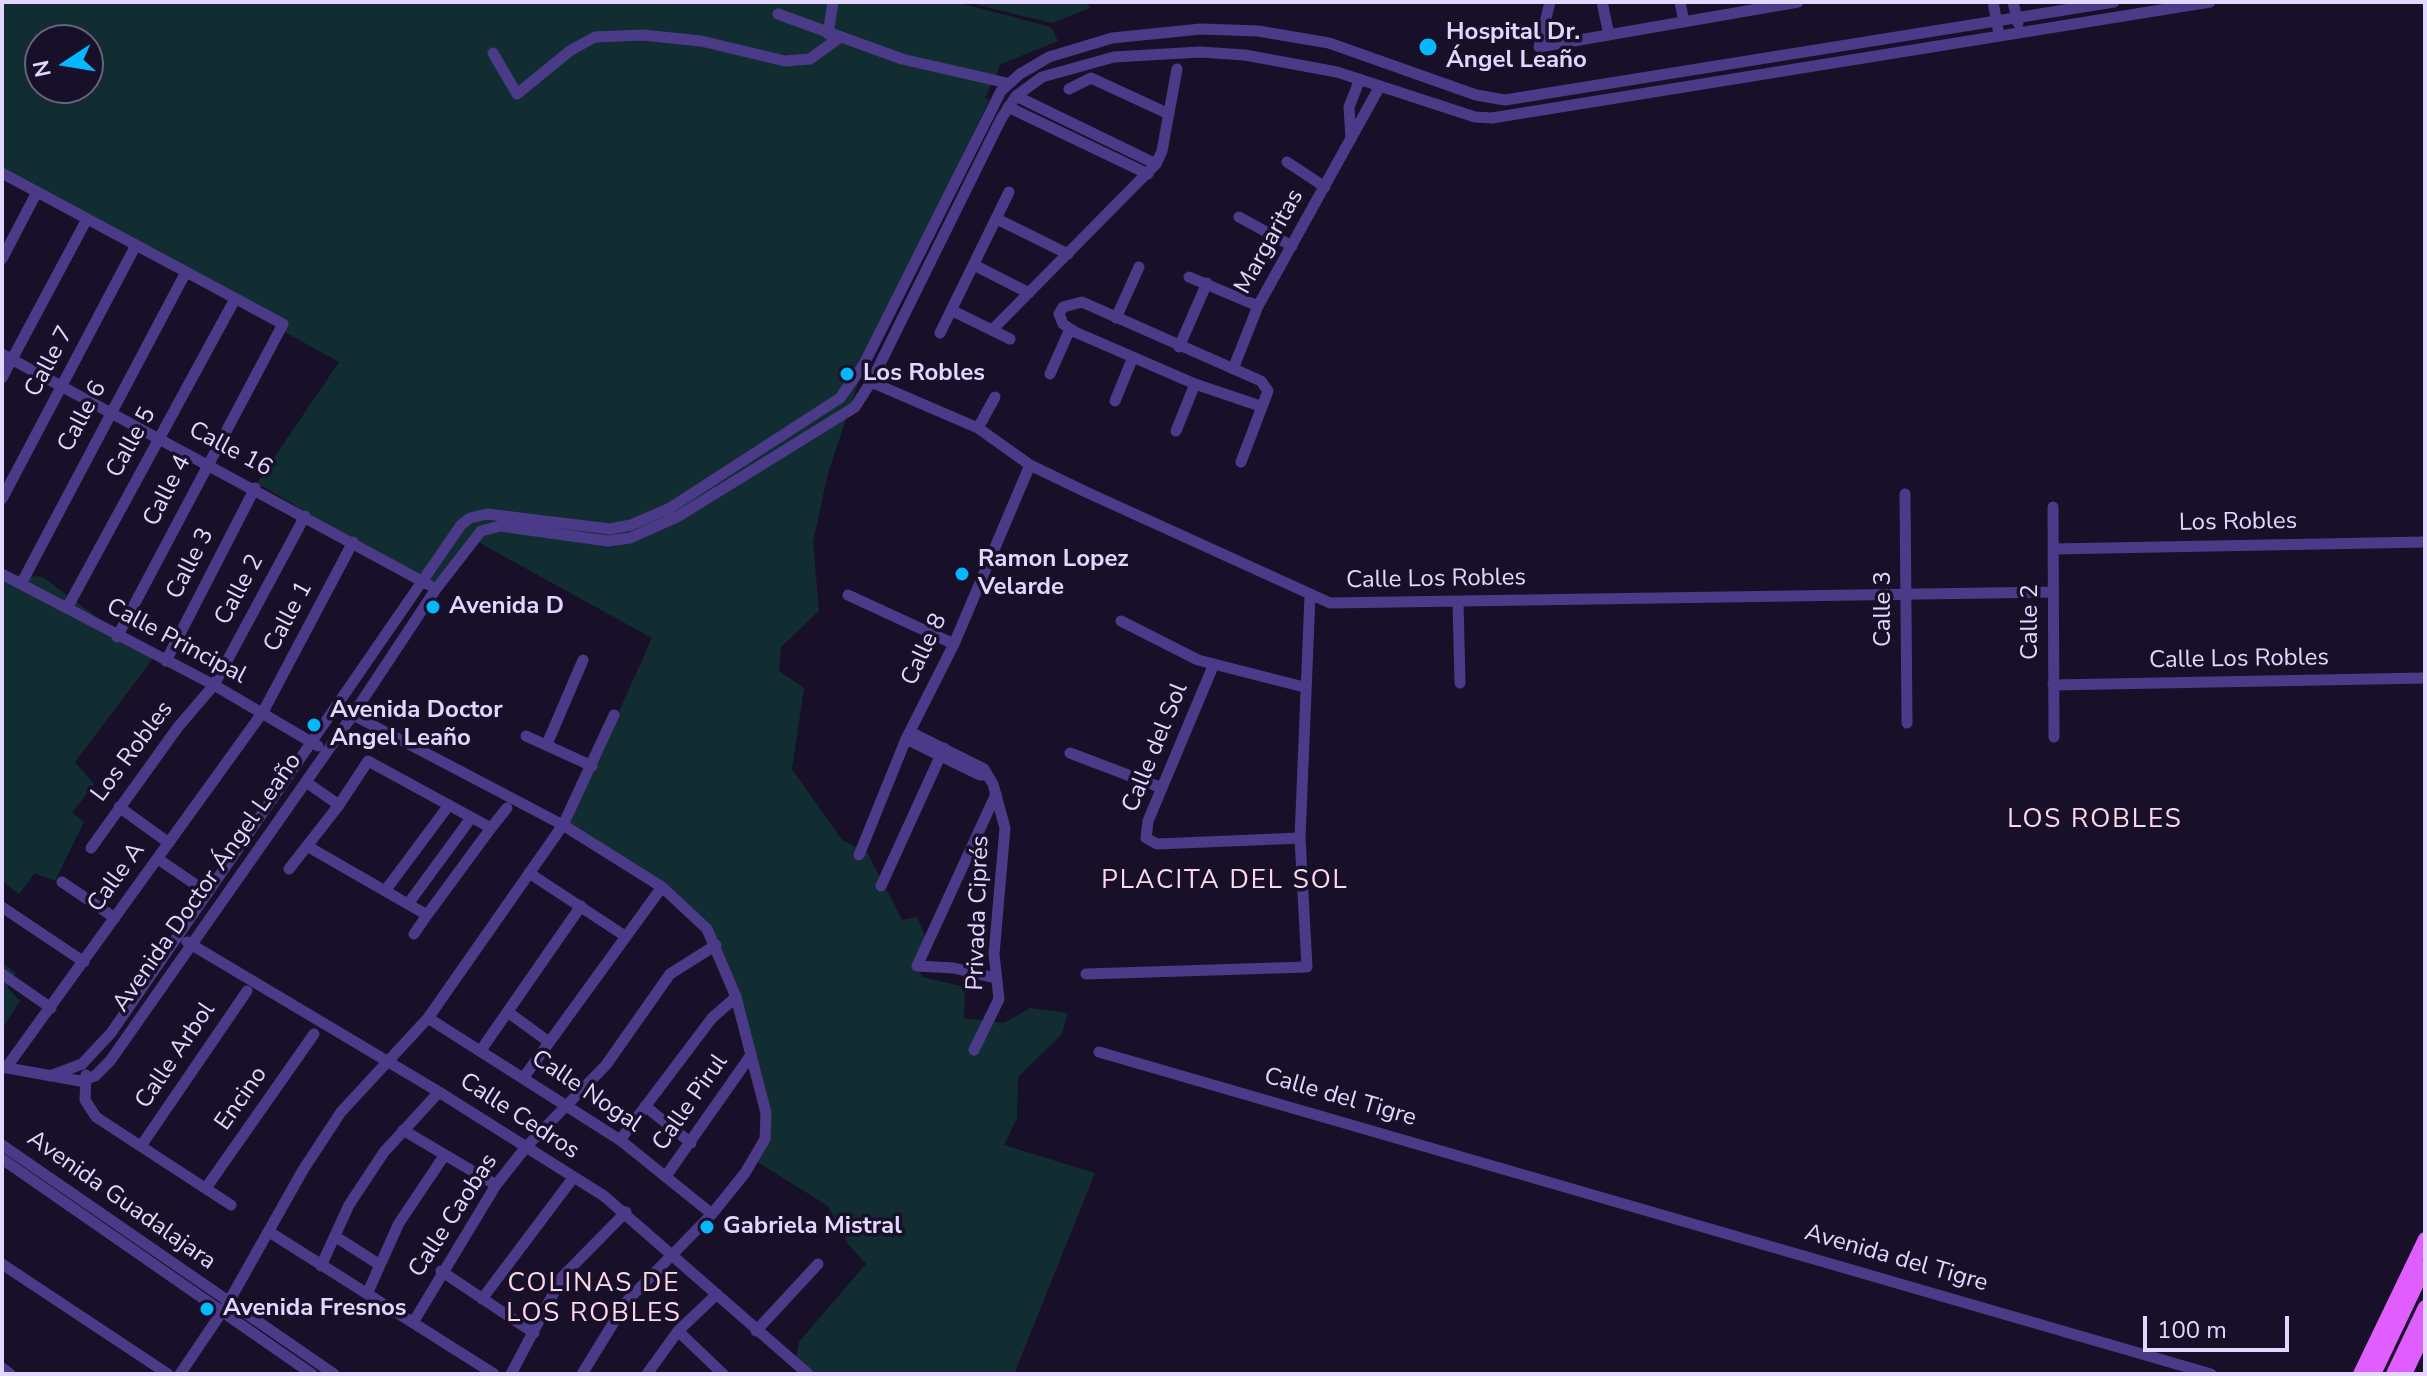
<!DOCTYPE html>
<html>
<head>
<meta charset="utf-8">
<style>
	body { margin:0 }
	#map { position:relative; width:2427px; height:1376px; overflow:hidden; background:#181028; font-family:"Nunito Sans",sans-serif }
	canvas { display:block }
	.frame { position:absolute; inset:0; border:4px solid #e3d7ff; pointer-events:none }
	.north { position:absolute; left:24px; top:24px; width:80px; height:80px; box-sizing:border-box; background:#181028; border:2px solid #69607e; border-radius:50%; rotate:258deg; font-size:22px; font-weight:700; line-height:32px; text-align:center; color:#e3d7ff }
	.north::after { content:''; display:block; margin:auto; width:28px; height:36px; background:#03b8ff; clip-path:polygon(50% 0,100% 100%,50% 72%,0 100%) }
	.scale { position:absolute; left:2143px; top:1316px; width:146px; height:36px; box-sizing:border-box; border:4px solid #e3d7ff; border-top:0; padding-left:10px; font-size:24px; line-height:28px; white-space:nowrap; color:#e3d7ff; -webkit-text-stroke:6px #181028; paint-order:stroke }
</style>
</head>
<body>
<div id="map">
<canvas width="2427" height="1376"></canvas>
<div class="frame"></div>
<div class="north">N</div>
<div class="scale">100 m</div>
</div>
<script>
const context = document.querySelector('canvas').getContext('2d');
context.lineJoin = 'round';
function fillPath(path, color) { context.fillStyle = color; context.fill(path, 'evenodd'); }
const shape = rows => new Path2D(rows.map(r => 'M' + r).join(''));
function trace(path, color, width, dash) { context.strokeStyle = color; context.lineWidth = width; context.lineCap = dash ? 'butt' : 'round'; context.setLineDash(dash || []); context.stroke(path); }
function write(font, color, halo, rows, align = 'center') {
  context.font = font + ' "Nunito Sans",sans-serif'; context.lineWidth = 7; context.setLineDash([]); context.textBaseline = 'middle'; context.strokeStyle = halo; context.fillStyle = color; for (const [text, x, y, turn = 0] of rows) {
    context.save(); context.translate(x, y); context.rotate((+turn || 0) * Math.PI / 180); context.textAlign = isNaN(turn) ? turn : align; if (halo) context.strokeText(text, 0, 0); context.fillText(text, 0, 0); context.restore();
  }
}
const green = shape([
	[2,2,956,2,1051,27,1058,41,1001,64,985,98,989,100,862,371,828,473,813,542,819,611,781,647,779,671,804,688,792,769,842,840,867,852,902,920,917,917,925,936,916,962,922,977,965,987,964,1018,1004,1023,1030,1008,1068,1013,1062,1034,1018,1077,1017,1118,1004,1145,1095,1173,1014,1374,808,1374,795,1364,799,1342,866,1264,849,1245,828,1206,754,1160,767,1127,736,997,699,920,563,825,597,760,652,638,478,542,438,590,257,483,339,362,2,176],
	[40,40,88,40,88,88,40,88],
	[965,2,1086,2,1090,8,1052,23],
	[2,573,43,577,118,633,157,653,75,762,94,784,72,813,84,822,55,881,35,873,19,894,2,881],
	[2,963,16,973,7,987,20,1001,2,1029]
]);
const minor = shape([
	[1550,2,1539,47,1798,2],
	[1602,2,1609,35],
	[1680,2,1684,22],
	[1993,2,1998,29],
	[2013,2,2018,23],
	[778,14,902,59,1007,83],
	[828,34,833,2],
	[493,53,517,94,571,50,595,37,643,35,701,41,785,61,810,59,839,38],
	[1069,89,1091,78,1169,114],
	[1016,96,1156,164],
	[1008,107,1148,174],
	[1351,139,1349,107,1360,79],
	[1287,162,1325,187],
	[2,173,283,324,117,637],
	[1239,217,1292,246],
	[997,219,1068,254],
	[2,259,37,192],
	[974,265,1029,293],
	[1189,277,1258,306],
	[951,310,1010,339],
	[1116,318,1139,267],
	[992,330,1156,164,1162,151,1177,69],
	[940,333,1009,192],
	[1179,347,1207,283],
	[2,354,429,585],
	[1233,369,1258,306,1380,86],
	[1050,374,1070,329],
	[2,378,87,219],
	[871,382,978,428,1030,465,1086,492,1330,603,2053,592],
	[1115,401,1133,357],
	[978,428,995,397],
	[1176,431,1195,384],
	[1241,462,1268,391,1261,381,1082,302,1063,307,1059,314,1063,324,1075,332,1195,384,1260,406],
	[1905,494,1907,723],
	[2,499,136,245],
	[2053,507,2054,737],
	[2053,549,2425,542],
	[2,574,214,685,318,746],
	[21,584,186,272],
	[848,595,954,644],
	[1458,602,1460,683],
	[67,608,235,299],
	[1121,621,1198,660,1304,687],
	[166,661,255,488],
	[1214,664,1148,821,1146,838,1157,844,1300,838],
	[2053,685,2425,678],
	[336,706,563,825,662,887,707,929,736,997,766,1113,765,1139,745,1173,712,1214,627,1301,582,1374],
	[910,732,984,769,993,784,1005,828,994,954,999,999,974,1050],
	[526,736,592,766],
	[906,739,980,775,987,775],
	[547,744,583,660],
	[1070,753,1162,788],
	[119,807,169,843],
	[491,828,507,808],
	[307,846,427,915,491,828,368,761,339,805],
	[91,848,178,727,214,685,305,516],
	[859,855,906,739,954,644,1030,465],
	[158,859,208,893],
	[289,869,339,805,306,782],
	[529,873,625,936],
	[62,882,115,918],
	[881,886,944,748],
	[385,891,449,805],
	[408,904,471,818],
	[2,907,84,962],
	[414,934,427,915],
	[187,942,439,1092,604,1196,808,1374],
	[2,974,51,1008],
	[1086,974,1307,967,1300,838,1310,596],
	[995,978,954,968,917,966,996,794],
	[509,1013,549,1042],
	[428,1018,620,1140,712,1214],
	[481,1050,581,906],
	[1099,1052,2211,1374],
	[2,1067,80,1081,95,1076,110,1061,352,716,436,589,481,531,500,526,608,541,630,538,677,517,855,407,871,382,1001,119,1016,96,1042,77,1114,57,1200,52,1245,55,1337,72,1475,117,1492,118,2210,2],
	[6,1068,263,712,353,542],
	[86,1075,85,1100,96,1117,231,1205],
	[50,1076,82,1064,111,1033,461,525,470,518,487,514,610,529,631,525,670,508,840,398,864,364,1001,91,1020,74,1049,57,1112,38,1201,29,1258,31,1329,43,1476,95,1505,100,2114,2],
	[524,1077,662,887],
	[645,1106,691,1143],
	[403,1130,496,1185],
	[620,1140,712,1018,736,997],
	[2,1145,334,1374],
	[141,1146,247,991],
	[2,1159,312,1374],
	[666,1176,751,1055],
	[206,1188,314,1034],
	[271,1233,494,1374],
	[336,1237,380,1265],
	[2,1264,168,1374],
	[321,1266,349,1205,384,1152,439,1092],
	[441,1271,534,1333],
	[367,1294,399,1223,444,1156],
	[482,1299,573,1178],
	[414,1321,496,1185,526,1147,606,1065,670,974,716,945],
	[678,1331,723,1374],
	[756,1331,818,1264],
	[2,1368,10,1374],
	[180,1374,228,1303,303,1170,341,1112,428,1018,563,825,614,715],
	[511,1374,562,1277,626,1212],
	[647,1374,678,1331,717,1294]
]);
const major = shape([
	[2360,1374,2425,1239],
	[2374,1374,2425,1267],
	[2393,1374,2425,1307],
	[2405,1374,2425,1332]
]);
const markers = [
	[1428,47,10,"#03b8ff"],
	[847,374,8,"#03b8ff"],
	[962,574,8,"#03b8ff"],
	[433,607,8,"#03b8ff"],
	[314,725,8,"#03b8ff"],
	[707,1227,8,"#03b8ff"],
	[207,1309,8,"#03b8ff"]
];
const poiNames = [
	["Hospital Dr.",1446,33],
	["Ángel Leaño",1446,61],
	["Los Robles",863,374],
	["Ramon Lopez",978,560],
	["Velarde",978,588],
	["Avenida D",449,607],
	["Avenida Doctor",330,711],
	["Angel Leaño",330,739],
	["Gabriela Mistral",723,1227],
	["Avenida Fresnos",223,1309]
];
const streetNames = [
	["Margaritas",1270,242,-61],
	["Calle 7",50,362,-62],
	["Calle 6",83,417,-62],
	["Calle 5",132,443,-61],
	["Calle 16",230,450,28],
	["Calle 4",168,491,-63],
	["Los Robles",2238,523,-1],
	["Calle 3",191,564,-63],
	["Calle Los Robles",1436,580,-1],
	["Calle 2",240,590,-62],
	["Calle 3",1884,609,-90],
	["Calle 1",289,617,-62],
	["Calle 2",2031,622,-90],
	["Calle Principal",176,642,28],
	["Calle 8",925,650,-65],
	["Calle Los Robles",2239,660,-1],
	["Calle del Sol",1156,748,-68],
	["Los Robles",133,752,-53],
	["Calle A",117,878,-54],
	["Avenida Doctor Ángel Leaño",208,883,-55],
	["Privada Ciprés",979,913,-88],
	["Calle Arbol",176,1056,-56],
	["Calle Nogal",586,1092,34],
	["Calle del Tigre",1340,1098,16],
	["Encino",242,1099,-55],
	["Calle Pirul",691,1103,-55],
	["Calle Cedros",519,1117,33],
	["Avenida Guadalajara",121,1201,35],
	["Calle Caobas",454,1216,-57],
	["Avenida del Tigre",1896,1259,16]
];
const neighbourhoodNames = [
	["LOS ROBLES",2095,821],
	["PLACITA DEL SOL",1225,882],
	["COLINAS DE",594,1285],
	["LOS ROBLES",594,1315]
];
fillPath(green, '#122d32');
trace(minor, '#4b3a87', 11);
trace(major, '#e05eff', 14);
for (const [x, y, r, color] of markers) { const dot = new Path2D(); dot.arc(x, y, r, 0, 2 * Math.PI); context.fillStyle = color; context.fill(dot); trace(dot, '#181028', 3); }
write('bold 24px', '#e3d7ff', '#181028', poiNames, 'left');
write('24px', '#e3d7ff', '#181028', streetNames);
context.letterSpacing = '2px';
write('26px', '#ffd9ea', '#181028', neighbourhoodNames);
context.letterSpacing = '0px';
</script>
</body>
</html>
